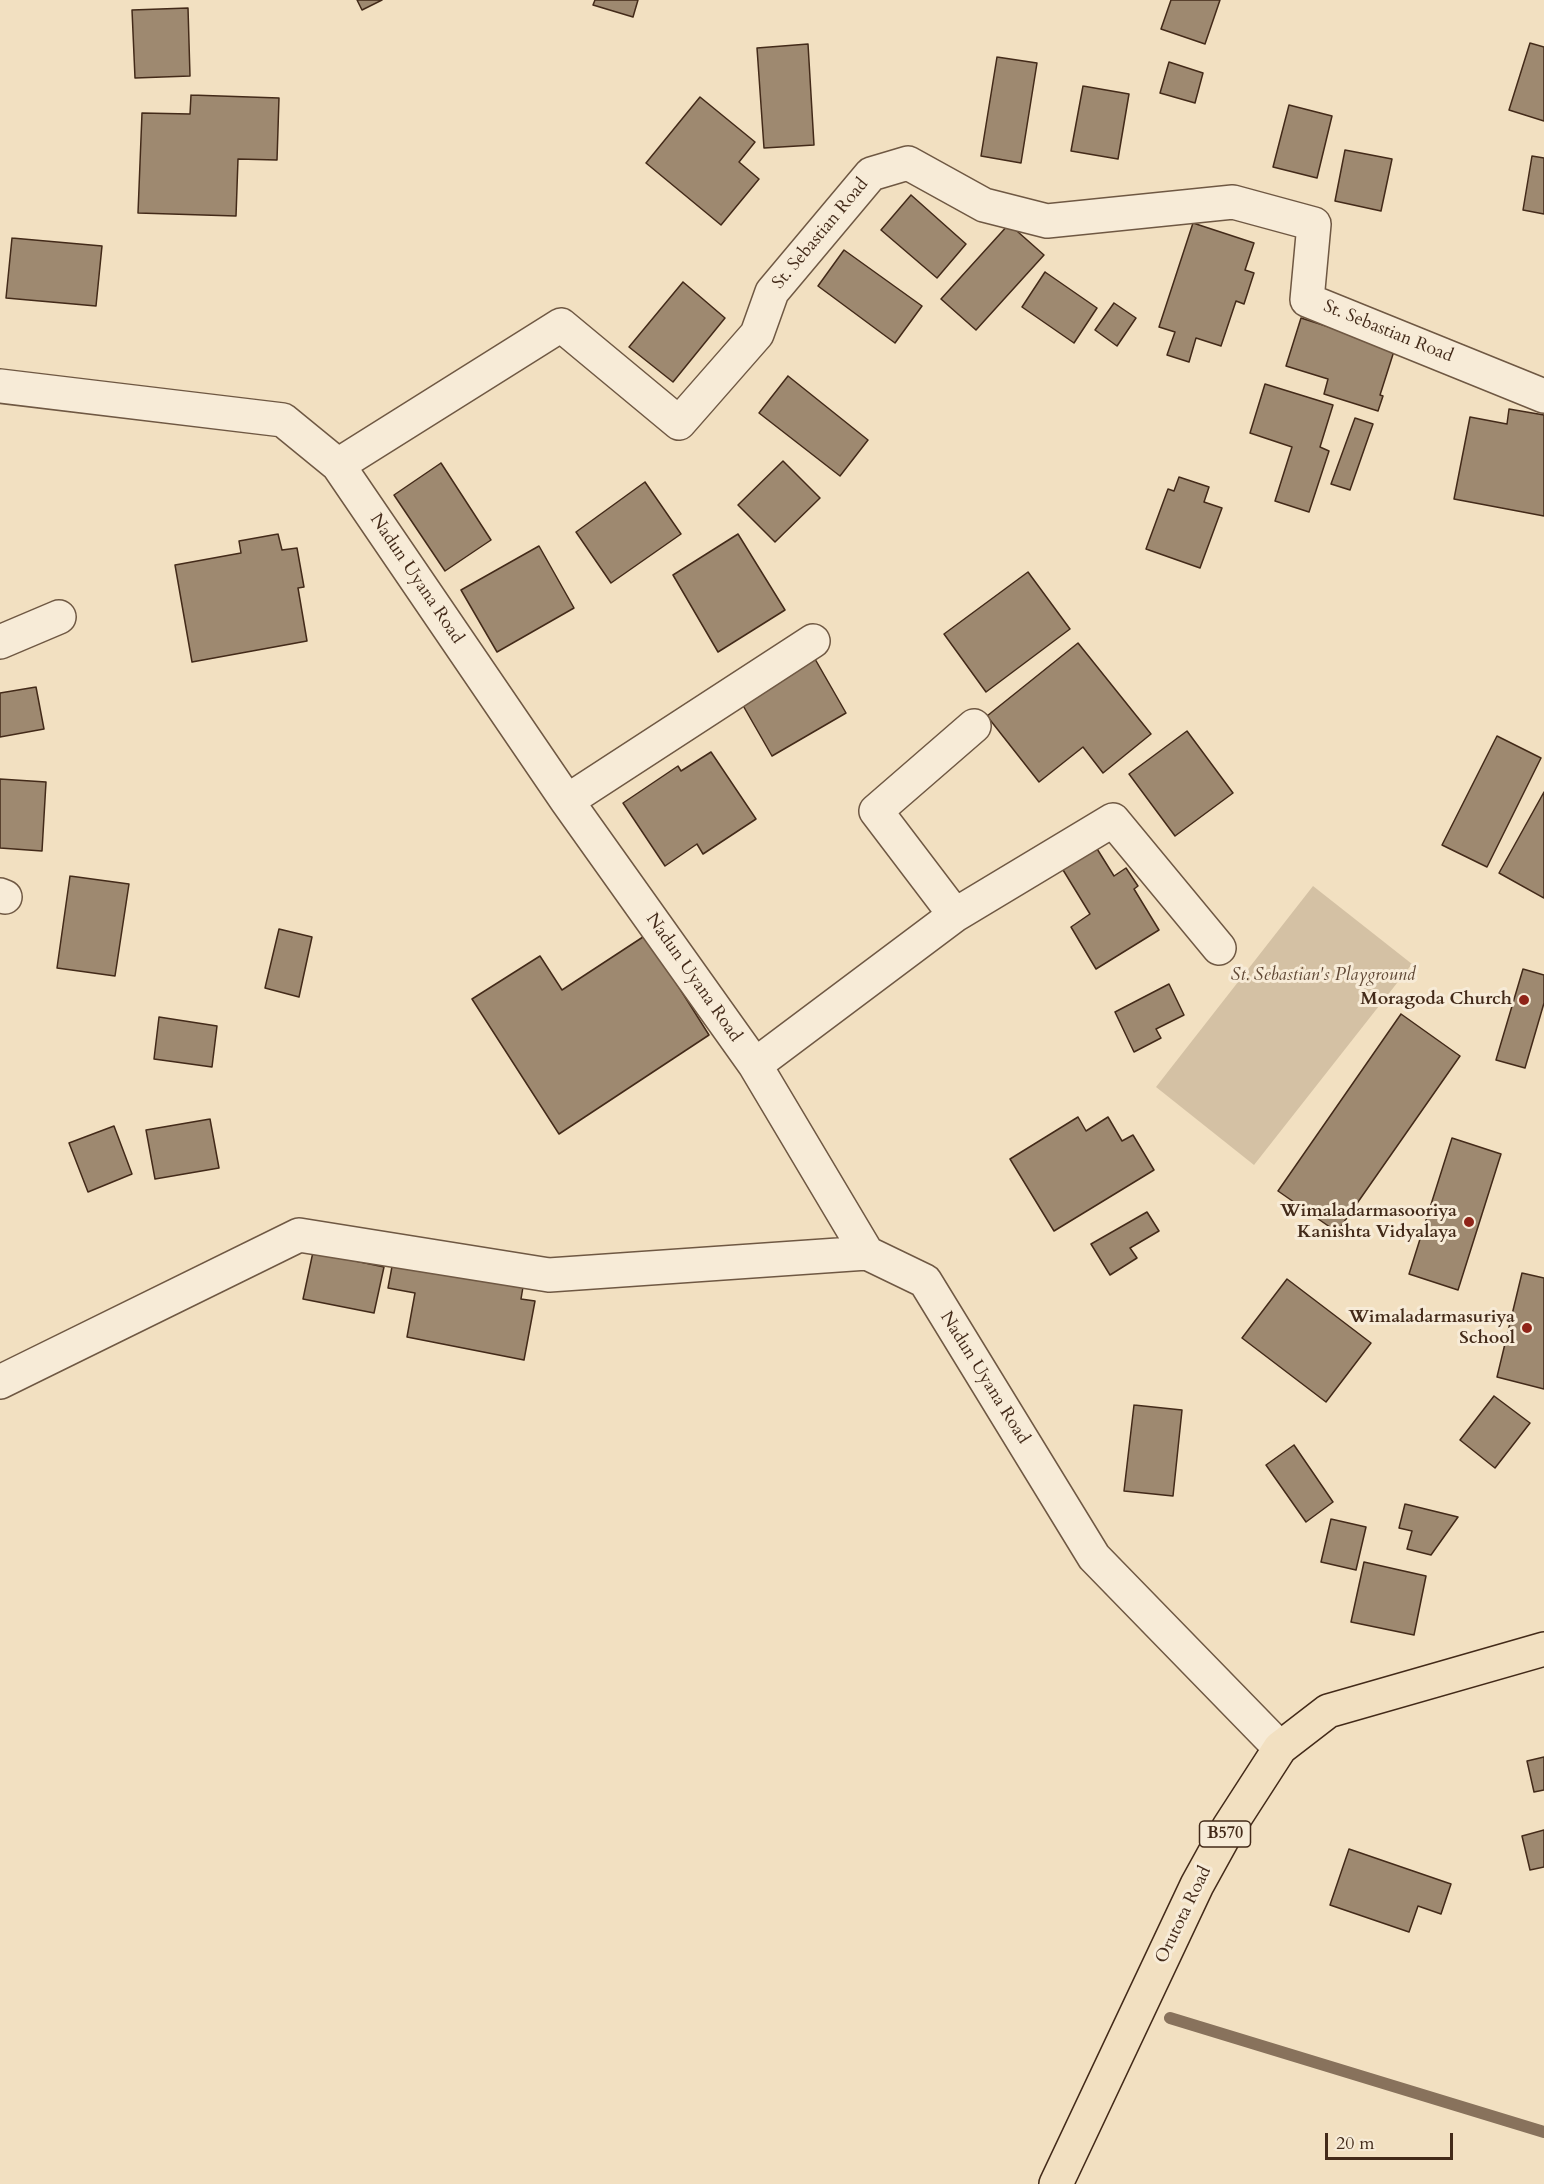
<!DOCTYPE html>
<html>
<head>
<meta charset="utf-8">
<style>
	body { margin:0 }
	#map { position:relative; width:1544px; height:2184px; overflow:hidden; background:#f2e0c1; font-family:Cardo,serif }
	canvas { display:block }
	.scale { position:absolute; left:1325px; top:2133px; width:128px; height:27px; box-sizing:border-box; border:3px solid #432a19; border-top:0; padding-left:8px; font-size:18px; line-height:21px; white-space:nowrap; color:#432a19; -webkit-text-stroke:4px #f7ebd7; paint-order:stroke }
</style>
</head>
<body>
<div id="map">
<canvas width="1544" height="2184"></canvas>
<div class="scale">20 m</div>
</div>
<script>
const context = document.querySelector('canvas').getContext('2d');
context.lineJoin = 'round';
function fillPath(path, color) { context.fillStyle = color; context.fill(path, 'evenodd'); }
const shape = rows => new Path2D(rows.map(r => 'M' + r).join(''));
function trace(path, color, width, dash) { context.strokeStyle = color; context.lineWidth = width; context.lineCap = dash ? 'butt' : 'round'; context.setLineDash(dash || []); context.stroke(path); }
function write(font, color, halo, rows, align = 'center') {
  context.font = font + ' Cardo,serif'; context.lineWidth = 6; context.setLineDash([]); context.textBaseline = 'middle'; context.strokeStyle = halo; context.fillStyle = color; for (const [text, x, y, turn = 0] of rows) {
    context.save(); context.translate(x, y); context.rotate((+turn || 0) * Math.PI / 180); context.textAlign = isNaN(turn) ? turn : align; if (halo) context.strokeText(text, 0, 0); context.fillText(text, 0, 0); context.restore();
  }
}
const green = shape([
	[1313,886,1412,964,1254,1165,1156,1087]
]);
const stream = shape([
	[1170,2018,1544,2132]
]);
const building = shape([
	[357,0,382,0,362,10,357,0],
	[595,0,638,0,633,17,593,5,595,0],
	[1171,0,1220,0,1205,44,1161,29,1171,0],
	[188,8,190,76,135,78,132,10,188,8],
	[1530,43,1544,47,1544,121,1509,110,1530,43],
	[808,44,814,145,764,148,757,48,808,44],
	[997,57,1037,63,1021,163,981,156,997,57],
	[1169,62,1203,73,1195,103,1160,93,1169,62],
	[1083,86,1129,94,1118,159,1071,151,1083,86],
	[191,95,279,98,277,160,238,159,236,216,138,213,142,113,190,114,191,95],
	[700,97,755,142,739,162,759,179,721,225,646,163,700,97],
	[1289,105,1332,116,1317,178,1273,167,1289,105],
	[1345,150,1392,159,1381,211,1335,201,1345,150],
	[1532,156,1544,158,1544,214,1523,210,1532,156],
	[911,195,966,244,937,278,881,230,911,195],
	[1193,223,1254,243,1245,270,1254,273,1244,304,1236,301,1221,346,1196,338,1189,362,1167,355,1175,332,1159,327,1193,223],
	[1009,224,1044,255,976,330,941,299,1009,224],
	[12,238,102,246,96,306,6,298,12,238],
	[844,250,922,306,895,343,818,286,844,250],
	[1045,272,1097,308,1074,343,1022,307,1045,272],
	[683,282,725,318,673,382,629,347,683,282],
	[1114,303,1136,318,1117,346,1095,330,1114,303],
	[1301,318,1395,348,1380,395,1383,396,1378,411,1324,394,1328,379,1286,366,1301,318],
	[788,376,868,440,840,476,759,413,788,376],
	[1265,384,1333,405,1320,447,1329,451,1309,512,1275,501,1292,447,1250,433,1265,384],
	[1509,409,1544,415,1544,516,1454,499,1470,417,1507,424,1509,409],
	[1355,418,1373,424,1350,490,1331,484,1355,418],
	[783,461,820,498,775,542,738,505,783,461],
	[441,463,491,540,445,571,394,495,441,463],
	[1179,477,1209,487,1204,502,1222,508,1200,568,1146,549,1168,489,1174,491,1179,477],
	[645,482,681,534,611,583,576,532,645,482],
	[278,534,282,550,297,548,304,587,298,588,307,641,192,662,175,565,241,553,239,541,278,534],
	[738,534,785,610,718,652,673,575,738,534],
	[539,546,574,608,497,652,461,590,539,546],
	[1028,572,1070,629,986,692,944,634,1028,572],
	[1078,643,1151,734,1103,773,1083,747,1039,782,987,716,1078,643],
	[815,659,846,713,772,756,741,702,815,659],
	[36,687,44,729,0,737,0,693,36,687],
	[1187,731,1233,793,1175,836,1129,774,1187,731],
	[1497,736,1541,758,1487,867,1442,845,1497,736],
	[711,752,756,819,703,854,697,844,665,866,623,803,678,766,681,771,711,752],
	[0,779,46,782,42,851,0,848,0,779],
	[1544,792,1544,898,1499,873,1544,792],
	[1094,844,1114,876,1126,868,1138,886,1134,889,1159,930,1096,969,1071,927,1090,914,1060,865,1094,844],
	[70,876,129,884,115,976,57,968,70,876],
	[279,929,312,937,299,997,265,988,279,929],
	[646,935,709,1035,559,1134,472,999,540,956,562,990,646,935],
	[1523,969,1544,975,1544,1003,1525,1068,1496,1060,1523,969],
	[1169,984,1184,1015,1156,1029,1161,1038,1134,1052,1115,1012,1169,984],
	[1401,1014,1460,1056,1337,1232,1278,1191,1401,1014],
	[159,1017,217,1026,212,1067,154,1059,159,1017],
	[1078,1117,1086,1131,1108,1117,1122,1141,1133,1135,1154,1170,1054,1231,1010,1159,1078,1117],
	[210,1119,219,1168,155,1179,146,1130,210,1119],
	[114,1126,132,1174,88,1192,69,1143,114,1126],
	[1452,1138,1501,1154,1458,1290,1409,1274,1452,1138],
	[1147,1212,1159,1231,1130,1248,1137,1258,1110,1275,1091,1244,1147,1212],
	[313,1252,384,1267,374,1313,303,1299,313,1252],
	[394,1256,523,1287,521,1299,535,1301,524,1360,407,1337,415,1293,388,1288,394,1256],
	[1522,1273,1544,1278,1544,1389,1497,1377,1522,1273],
	[1287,1279,1371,1343,1326,1402,1242,1338,1287,1279],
	[1494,1396,1530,1423,1495,1468,1460,1440,1494,1396],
	[1134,1405,1182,1410,1173,1496,1124,1491,1134,1405],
	[1294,1445,1333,1502,1306,1522,1266,1465,1294,1445],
	[1405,1504,1458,1517,1431,1555,1407,1549,1412,1531,1399,1528,1405,1504],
	[1331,1519,1366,1527,1356,1570,1321,1562,1331,1519],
	[1364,1562,1426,1576,1414,1635,1351,1622,1364,1562],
	[1544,1757,1544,1790,1534,1792,1527,1761,1544,1757],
	[1544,1830,1544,1867,1530,1870,1522,1836,1544,1830],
	[1349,1849,1451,1884,1441,1914,1418,1906,1409,1932,1330,1905,1349,1849]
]);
const minor = shape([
	[0,386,283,420,338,465,567,801,755,1065,867,1253,925,1281,1094,1557,1280,1748],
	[338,465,561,325,679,423,757,334,772,292,871,174,908,163,984,205,1047,221,1233,202,1314,224,1307,300,1544,396],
	[0,642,59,617],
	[567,801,813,641],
	[0,895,5,897],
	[955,915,876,811,974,726],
	[755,1065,955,915,1113,820,1219,948],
	[0,1382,299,1235,549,1275,867,1253]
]);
const primary = shape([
	[1056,2184,1197,1885,1229,1827,1280,1748,1328,1711,1544,1649]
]);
const markers = [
	[1524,1000,6,"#8f2418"],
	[1469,1222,6,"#8f2418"],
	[1527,1328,6,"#8f2418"]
];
const shields = [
	[1225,1834,51]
];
const shieldNames = [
	["B570",1225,1834]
];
const streetNames = [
	["St. Sebastian Road",821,234,-50],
	["St. Sebastian Road",1388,332,22],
	["Nadun Uyana Road",416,579,56],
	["Nadun Uyana Road",693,978,55],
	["Nadun Uyana Road",984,1378,58],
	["Orutota Road",1184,1915,-64]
];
const parkNames = [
	["St. Sebastian's Playground",1323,976]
];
const poiNames = [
	["Moragoda Church",1512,1000],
	["Wimaladarmasooriya",1457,1212],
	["Kanishta Vidyalaya",1457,1233],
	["Wimaladarmasuriya",1515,1318],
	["School",1515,1339]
];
fillPath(green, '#d4c1a4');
trace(stream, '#88725c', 12);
fillPath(building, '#9e8970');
trace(building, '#432a19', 1.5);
trace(minor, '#6f5843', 36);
trace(primary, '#432a19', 36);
trace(minor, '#f7ebd7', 33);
trace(primary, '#f2e0c1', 33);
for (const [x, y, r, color] of markers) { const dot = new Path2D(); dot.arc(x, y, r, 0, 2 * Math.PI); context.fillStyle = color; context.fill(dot); trace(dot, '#f7ebd7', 2); }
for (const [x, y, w] of shields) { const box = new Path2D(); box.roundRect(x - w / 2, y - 13, w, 26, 4.5); context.fillStyle = '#f7ebd7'; context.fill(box); trace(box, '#432a19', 1.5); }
write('bold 16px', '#432a19', null, shieldNames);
write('18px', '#432a19', '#f7ebd7', streetNames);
write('italic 18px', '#604835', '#f7ebd7', parkNames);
write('bold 18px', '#432a19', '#f7ebd7', poiNames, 'right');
</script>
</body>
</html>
